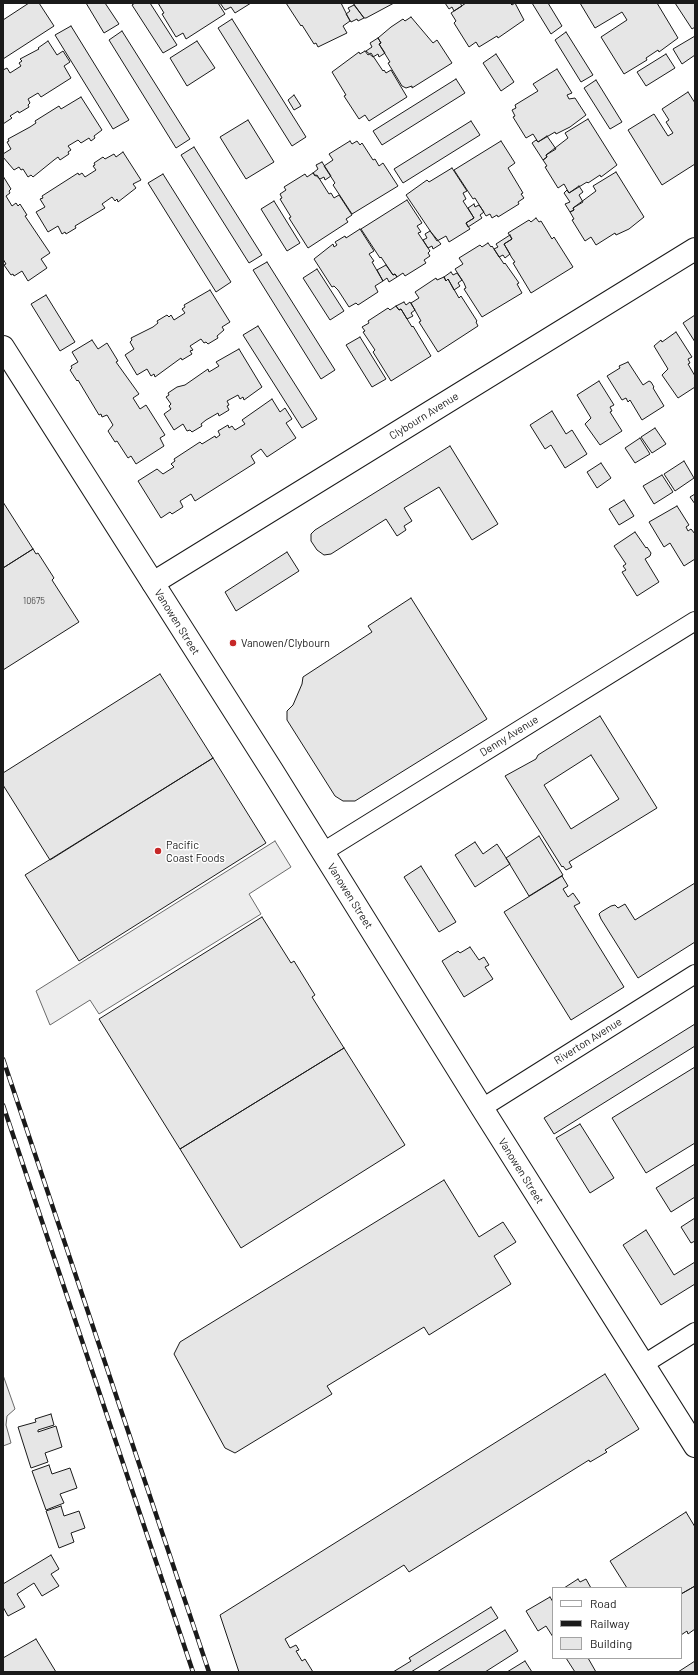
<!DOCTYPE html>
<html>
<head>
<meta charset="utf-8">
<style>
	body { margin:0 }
	#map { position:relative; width:698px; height:1675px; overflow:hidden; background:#fff; font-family:Barlow,sans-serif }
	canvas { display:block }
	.frame { position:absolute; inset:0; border:4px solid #1a1a1a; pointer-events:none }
	.legend { position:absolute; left:552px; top:1587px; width:130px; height:72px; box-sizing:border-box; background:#fff; border:1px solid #a3a3a3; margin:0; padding:5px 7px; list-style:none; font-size:12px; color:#1a1a1a }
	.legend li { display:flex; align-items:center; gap:8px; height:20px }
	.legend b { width:20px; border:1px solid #a3a3a3 }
</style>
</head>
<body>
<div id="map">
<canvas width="698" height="1675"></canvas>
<div class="frame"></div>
<ul class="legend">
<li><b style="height:5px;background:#fff"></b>Road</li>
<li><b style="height:5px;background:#1a1a1a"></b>Railway</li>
<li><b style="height:11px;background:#e6e6e6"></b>Building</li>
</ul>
</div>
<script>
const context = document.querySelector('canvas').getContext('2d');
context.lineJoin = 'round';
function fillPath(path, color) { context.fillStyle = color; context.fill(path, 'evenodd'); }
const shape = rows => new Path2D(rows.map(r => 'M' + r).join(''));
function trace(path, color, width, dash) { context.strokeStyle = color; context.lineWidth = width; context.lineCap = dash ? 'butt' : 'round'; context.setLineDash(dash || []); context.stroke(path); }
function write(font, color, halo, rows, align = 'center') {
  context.font = font + ' Barlow,sans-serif'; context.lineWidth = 3; context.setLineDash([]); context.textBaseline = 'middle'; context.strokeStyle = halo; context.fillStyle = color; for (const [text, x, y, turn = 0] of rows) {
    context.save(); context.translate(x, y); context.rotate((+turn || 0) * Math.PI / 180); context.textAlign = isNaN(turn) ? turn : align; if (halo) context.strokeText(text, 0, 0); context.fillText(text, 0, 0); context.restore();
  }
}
const parking = shape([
	[275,841,291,867,249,894,261,914,99,1014,90,1000,50,1025,36,991,275,841],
	[3,1375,15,1409,7,1416,6,1425,11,1443,3,1446,3,1375]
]);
const building = shape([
	[29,3,39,3,54,26,3,59,3,20,29,3],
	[86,3,105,3,119,24,104,33,86,3],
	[135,3,150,3,177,45,163,53,132,5,135,3],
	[158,3,218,3,225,14,186,39,183,33,176,37,162,14,164,13,158,3],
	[220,3,251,3,235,13,231,7,225,10,220,3],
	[286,3,341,3,350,21,343,26,347,33,318,47,316,43,314,44,302,25,301,26,286,3],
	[353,3,394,3,366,18,364,18,353,3],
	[445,3,460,3,462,6,454,11,452,7,449,9,445,3],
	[466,3,510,3,512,5,515,3,524,20,498,38,497,36,479,47,476,42,469,47,454,23,456,21,451,13,466,3],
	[532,3,548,3,562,26,551,34,532,3],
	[580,3,657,3,678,38,659,52,658,50,646,58,647,60,624,74,601,37,627,20,622,12,595,28,580,3],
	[675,3,695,3,695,27,692,29,675,3],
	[354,5,364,18,358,21,357,19,351,22,346,14,350,11,348,8,354,5],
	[411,17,433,43,437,40,452,63,412,88,412,86,406,88,402,86,388,63,390,62,379,44,381,43,378,38,391,27,403,19,405,21,411,17],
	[232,19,306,137,292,146,218,28,232,19],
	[71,26,129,120,113,129,55,35,71,26],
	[122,31,190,139,176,148,109,40,122,31],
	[566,32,593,75,581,82,555,40,566,32],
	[695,36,695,55,682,64,673,49,695,36],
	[378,38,381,43,379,44,385,53,379,57,378,54,373,57,366,51,372,47,370,43,378,38],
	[48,41,57,55,63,51,70,62,64,66,71,78,41,97,38,93,28,99,30,103,28,105,29,107,19,113,18,111,10,116,12,118,3,124,3,70,7,68,10,73,21,66,19,63,22,61,20,59,39,49,38,48,48,41],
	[197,41,215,68,187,86,170,58,197,41],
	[365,51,368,55,371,53,383,71,384,70,386,73,391,70,407,97,369,121,365,115,359,119,344,96,346,95,332,72,359,52,360,54,365,51],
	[496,54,514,82,501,91,483,63,496,54],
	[666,54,675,68,646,86,637,72,666,54],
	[557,69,572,93,567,95,569,99,575,98,586,115,570,127,556,134,555,132,538,142,533,134,526,138,513,117,515,116,512,110,516,108,515,105,538,91,533,84,557,69],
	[456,79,465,93,382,145,373,131,456,79],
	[596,80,622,122,610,129,584,88,596,80],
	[688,92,695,103,695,164,662,185,628,130,654,114,668,136,673,133,666,122,669,120,662,109,688,92],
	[294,95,301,106,294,110,288,100,294,95],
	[81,97,102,130,94,136,95,138,91,141,89,138,81,143,78,140,68,146,71,150,68,152,69,154,60,160,58,157,54,160,33,177,31,175,28,177,23,169,21,170,19,167,14,170,3,157,3,154,11,149,7,142,9,141,8,139,30,127,36,123,35,121,59,106,61,109,81,97],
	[588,119,617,165,601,177,600,175,588,183,587,182,569,193,564,184,558,188,545,167,547,166,543,160,547,157,546,155,568,138,565,133,588,119],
	[248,120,274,162,246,179,220,137,248,120],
	[471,121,480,135,403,183,394,169,471,121],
	[547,136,556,149,546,155,547,157,543,160,532,143,536,140,538,142,547,136],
	[350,141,352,144,357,141,360,145,362,143,373,160,375,159,379,166,383,163,398,186,352,214,333,185,335,183,324,166,333,160,329,154,350,141],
	[501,141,515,163,508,168,523,193,521,194,524,198,518,202,519,204,498,217,497,215,492,218,490,214,486,216,475,198,473,199,454,170,501,141],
	[194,147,262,255,249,263,181,155,194,147],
	[123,152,141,180,133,184,136,188,118,202,117,199,115,201,112,197,102,204,105,208,75,226,76,228,66,234,65,232,62,234,58,226,48,232,36,212,45,207,40,199,43,198,42,196,78,173,79,175,82,173,85,177,96,170,93,166,95,165,94,163,103,157,105,159,114,154,116,157,123,152],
	[322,162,331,176,325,180,324,177,320,179,313,173,318,169,316,165,322,162],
	[452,168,467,191,463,193,466,199,463,201,474,218,466,223,470,229,449,242,446,236,437,241,406,195,427,180,429,182,452,168],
	[616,172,644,217,629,229,616,235,615,233,596,245,591,237,585,241,572,220,574,219,570,212,574,210,573,208,596,191,593,186,616,172],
	[313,173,315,176,317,175,329,194,331,193,334,198,339,195,352,215,346,219,348,222,308,248,289,218,291,217,280,199,282,198,280,194,286,190,284,187,305,174,307,177,313,173],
	[163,174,231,282,216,292,148,183,163,174],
	[3,176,11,189,9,191,10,193,6,196,12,206,16,203,18,206,20,204,27,215,25,216,50,253,41,259,47,268,28,281,22,271,14,276,13,274,11,275,4,265,6,264,3,259,3,176],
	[579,186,583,192,579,195,583,202,573,208,574,210,570,212,565,204,570,202,564,193,567,190,569,193,579,186],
	[407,200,422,223,417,226,421,232,418,233,430,251,428,253,430,256,424,260,426,263,405,276,403,273,397,277,395,274,393,275,381,257,380,258,361,229,407,200],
	[274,201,300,243,287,251,261,209,274,201],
	[474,204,475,207,479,205,484,212,480,215,482,218,468,227,466,223,474,218,468,208,474,204],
	[536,218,539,222,541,221,552,239,554,237,573,267,531,293,513,263,515,262,512,258,504,244,512,239,508,233,529,220,531,222,536,218],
	[360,229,374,251,369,254,374,261,372,262,383,281,375,286,378,292,358,305,356,303,349,307,338,290,334,286,332,287,314,259,333,244,334,247,337,245,335,242,345,236,346,238,360,229],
	[430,231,441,244,433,249,432,246,428,248,423,240,427,238,425,234,430,231],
	[510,235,512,239,504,244,510,254,505,258,503,255,499,257,494,249,498,247,496,244,510,235],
	[488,243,491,247,492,246,504,264,505,263,519,283,517,284,522,293,482,317,464,289,466,288,464,283,455,269,463,264,459,258,480,245,482,247,488,243],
	[267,262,335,370,321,379,253,270,267,262],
	[386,265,393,275,395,274,397,277,389,282,387,278,383,281,377,270,386,265],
	[317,269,344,311,330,320,303,278,317,269],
	[451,272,453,275,457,273,462,280,458,283,460,286,454,290,448,279,446,281,444,277,451,272],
	[444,277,446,281,448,279,459,298,461,296,477,321,476,322,478,326,438,352,419,322,421,321,411,303,419,298,415,292,436,278,437,280,444,277],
	[210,290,230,322,222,327,224,330,217,336,218,338,208,344,206,342,204,343,201,339,190,346,193,350,190,351,192,354,182,360,181,358,155,377,154,374,151,376,147,369,137,375,125,355,134,349,130,342,132,340,131,338,153,327,158,323,157,321,167,315,169,317,171,315,174,320,185,313,182,309,185,307,184,305,210,290],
	[46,295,75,342,60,351,31,304,46,295],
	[404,302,406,305,410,302,415,310,411,313,413,316,407,319,401,309,399,310,396,306,404,302],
	[396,306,399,310,401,309,412,327,413,326,431,356,391,381,373,352,375,350,363,332,365,331,362,327,369,323,368,321,388,308,390,310,396,306],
	[695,315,695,342,683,323,695,315],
	[258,326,317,419,302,428,243,335,258,326],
	[676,332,692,357,688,359,690,363,688,364,695,376,695,387,678,398,662,375,668,369,654,346,661,340,662,342,676,332],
	[360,337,386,379,372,387,346,345,360,337],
	[92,340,98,349,107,343,118,361,116,362,139,394,133,398,140,409,146,405,165,435,160,438,164,446,136,464,131,456,128,458,117,441,115,442,108,431,113,425,107,415,102,417,101,414,99,415,78,380,77,381,70,370,72,368,71,366,78,362,72,352,92,340],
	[239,349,262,387,244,400,243,397,240,399,238,395,227,401,229,405,227,406,229,410,219,416,218,413,206,420,201,424,202,426,192,432,190,430,187,431,183,424,174,430,164,414,171,409,169,406,171,404,166,397,169,395,168,393,177,387,185,385,208,369,209,372,219,366,216,362,239,349],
	[628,362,643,385,649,381,651,382,654,387,653,388,664,406,642,420,630,400,628,402,626,398,622,400,607,376,620,368,619,366,628,362],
	[599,381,614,405,610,407,612,411,610,412,622,431,600,445,585,424,591,418,577,395,599,381],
	[272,399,280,412,285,408,292,419,286,423,296,438,267,457,261,449,251,456,255,463,195,501,191,494,180,501,183,507,172,514,170,512,161,518,138,481,157,469,163,474,174,467,171,464,175,461,174,459,200,442,202,444,215,436,216,438,220,435,218,431,228,425,229,428,232,426,235,430,245,424,242,420,272,399],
	[552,411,566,434,572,430,587,454,565,468,551,445,545,449,530,425,552,411],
	[655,428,666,444,652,453,641,437,655,428],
	[640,438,650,454,635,463,625,448,640,438],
	[450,446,498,524,472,540,439,487,404,508,412,521,404,526,406,530,397,536,386,519,331,554,324,555,317,550,311,541,311,534,315,530,450,446],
	[684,461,694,478,675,491,664,474,684,461],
	[601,463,611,478,597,488,587,472,601,463],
	[662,475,673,492,654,504,643,486,662,475],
	[695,494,695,504,690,497,695,494],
	[624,500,634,516,619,525,609,509,624,500],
	[3,502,33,549,3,568,3,502],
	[677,506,689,525,686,527,688,531,691,529,695,534,695,559,684,566,670,543,664,547,649,522,677,506],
	[635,532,646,548,647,547,651,553,650,556,645,559,659,582,637,596,622,572,626,570,623,566,626,564,614,546,635,532],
	[33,549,36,554,38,553,54,578,52,580,79,622,3,670,3,568,33,549],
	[287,552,299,571,236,611,225,592,287,552],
	[411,598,487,719,355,801,343,801,335,796,287,720,287,711,293,705,302,684,303,677,306,675,372,632,368,626,411,598],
	[160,674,213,758,50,860,3,785,3,773,160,674],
	[600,716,657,808,569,862,572,867,566,870,563,866,562,867,505,776,536,759,538,755,600,716],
	[591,755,619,799,571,829,544,785,591,755],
	[213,758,266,843,79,961,25,875,213,758],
	[539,836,563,875,529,896,506,858,539,836],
	[475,842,483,854,497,844,510,864,475,887,455,855,475,842],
	[421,866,456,922,439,932,404,877,421,866],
	[562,876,568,886,563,889,568,897,573,893,580,903,574,906,624,987,571,1020,504,912,562,876],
	[695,883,695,942,638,978,601,919,599,914,601,912,611,906,615,905,618,908,625,904,635,920,695,883],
	[262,917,291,963,294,961,315,995,312,997,344,1048,180,1149,99,1019,262,917],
	[470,947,479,960,484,957,489,965,485,967,493,979,464,997,442,961,458,951,460,953,470,947],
	[695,1024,695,1046,554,1134,544,1118,695,1024],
	[344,1048,405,1145,241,1248,180,1149,344,1048],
	[695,1067,695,1143,646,1173,612,1118,695,1067],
	[580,1124,614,1178,590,1193,556,1138,580,1124],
	[695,1164,695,1197,671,1212,656,1188,695,1164],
	[444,1180,479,1237,503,1222,516,1242,494,1256,511,1284,429,1335,424,1327,327,1386,332,1394,235,1453,225,1448,174,1354,180,1342,444,1180],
	[695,1218,695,1241,691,1243,681,1227,695,1218],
	[646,1230,674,1275,695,1262,695,1284,661,1305,623,1245,646,1230],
	[605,1374,639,1429,605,1450,607,1452,590,1462,589,1460,409,1572,404,1565,285,1639,290,1648,296,1645,299,1650,296,1651,302,1661,305,1659,313,1672,239,1672,220,1615,605,1374],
	[51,1414,54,1425,38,1430,38,1432,56,1426,62,1447,45,1453,48,1462,31,1468,18,1427,36,1422,35,1419,51,1414],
	[49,1465,52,1474,70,1468,77,1488,60,1494,64,1503,46,1510,32,1471,49,1465],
	[61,1506,64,1516,79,1511,85,1528,71,1533,74,1542,59,1548,46,1511,61,1506],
	[686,1512,695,1527,695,1586,681,1594,681,1588,627,1588,610,1561,686,1512],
	[51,1555,59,1569,51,1574,59,1586,42,1596,34,1583,17,1594,25,1607,8,1616,3,1607,3,1584,51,1555],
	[578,1579,580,1582,586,1579,591,1588,564,1588,578,1579],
	[695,1586,695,1629,688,1634,687,1631,681,1635,681,1594,695,1586],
	[550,1597,553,1602,553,1637,546,1626,538,1631,526,1611,550,1597],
	[491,1607,498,1618,411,1672,393,1672,411,1661,409,1658,491,1607],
	[505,1630,518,1651,485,1672,437,1672,505,1630],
	[36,1639,56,1672,3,1672,3,1658,36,1639],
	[566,1658,588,1658,596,1672,575,1672,566,1658],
	[525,1661,532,1672,507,1672,525,1661],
	[695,1661,695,1672,678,1672,695,1661]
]);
const minor = shape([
	[323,852,695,621],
	[482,1108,695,974],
	[644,1364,695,1332]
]);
const tertiary = shape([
	[153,583,695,249]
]);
const secondary = shape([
	[3,347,273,772,482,1108,695,1446]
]);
const rail = shape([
	[3,1059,209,1672],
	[3,1105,193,1672]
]);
const markers = [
	[233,643,4,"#c62828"],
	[158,851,4,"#c62828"]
];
const numberNames = [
	["10675",34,601]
];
const streetNames = [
	["Clybourn Avenue",424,416,-32],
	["Vanowen Street",177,622,58],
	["Denny Avenue",509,736,-32],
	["Vanowen Street",350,896,58],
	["Riverton Avenue",588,1041,-32],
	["Vanowen Street",521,1171,58]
];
const poiNames = [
	["Vanowen/Clybourn",241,643],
	["Pacific",166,845],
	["Coast Foods",166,858]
];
fillPath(parking, '#ededed');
trace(parking, '#6a6a6a', 1);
fillPath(building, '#e6e6e6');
trace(building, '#1a1a1a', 1);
trace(minor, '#1a1a1a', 20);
trace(tertiary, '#1a1a1a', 24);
trace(secondary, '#1a1a1a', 24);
trace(minor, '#fff', 18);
trace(tertiary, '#fff', 22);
trace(secondary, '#fff', 22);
trace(rail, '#1a1a1a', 4.5);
trace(rail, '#fff', 3, [9]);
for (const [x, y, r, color] of markers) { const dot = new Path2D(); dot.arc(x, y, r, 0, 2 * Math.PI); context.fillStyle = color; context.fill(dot); trace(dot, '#fff', 1.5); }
write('9px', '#4d4d4d', null, numberNames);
write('11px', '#1a1a1a', '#fff', streetNames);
write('11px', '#1a1a1a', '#fff', poiNames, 'left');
</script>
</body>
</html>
